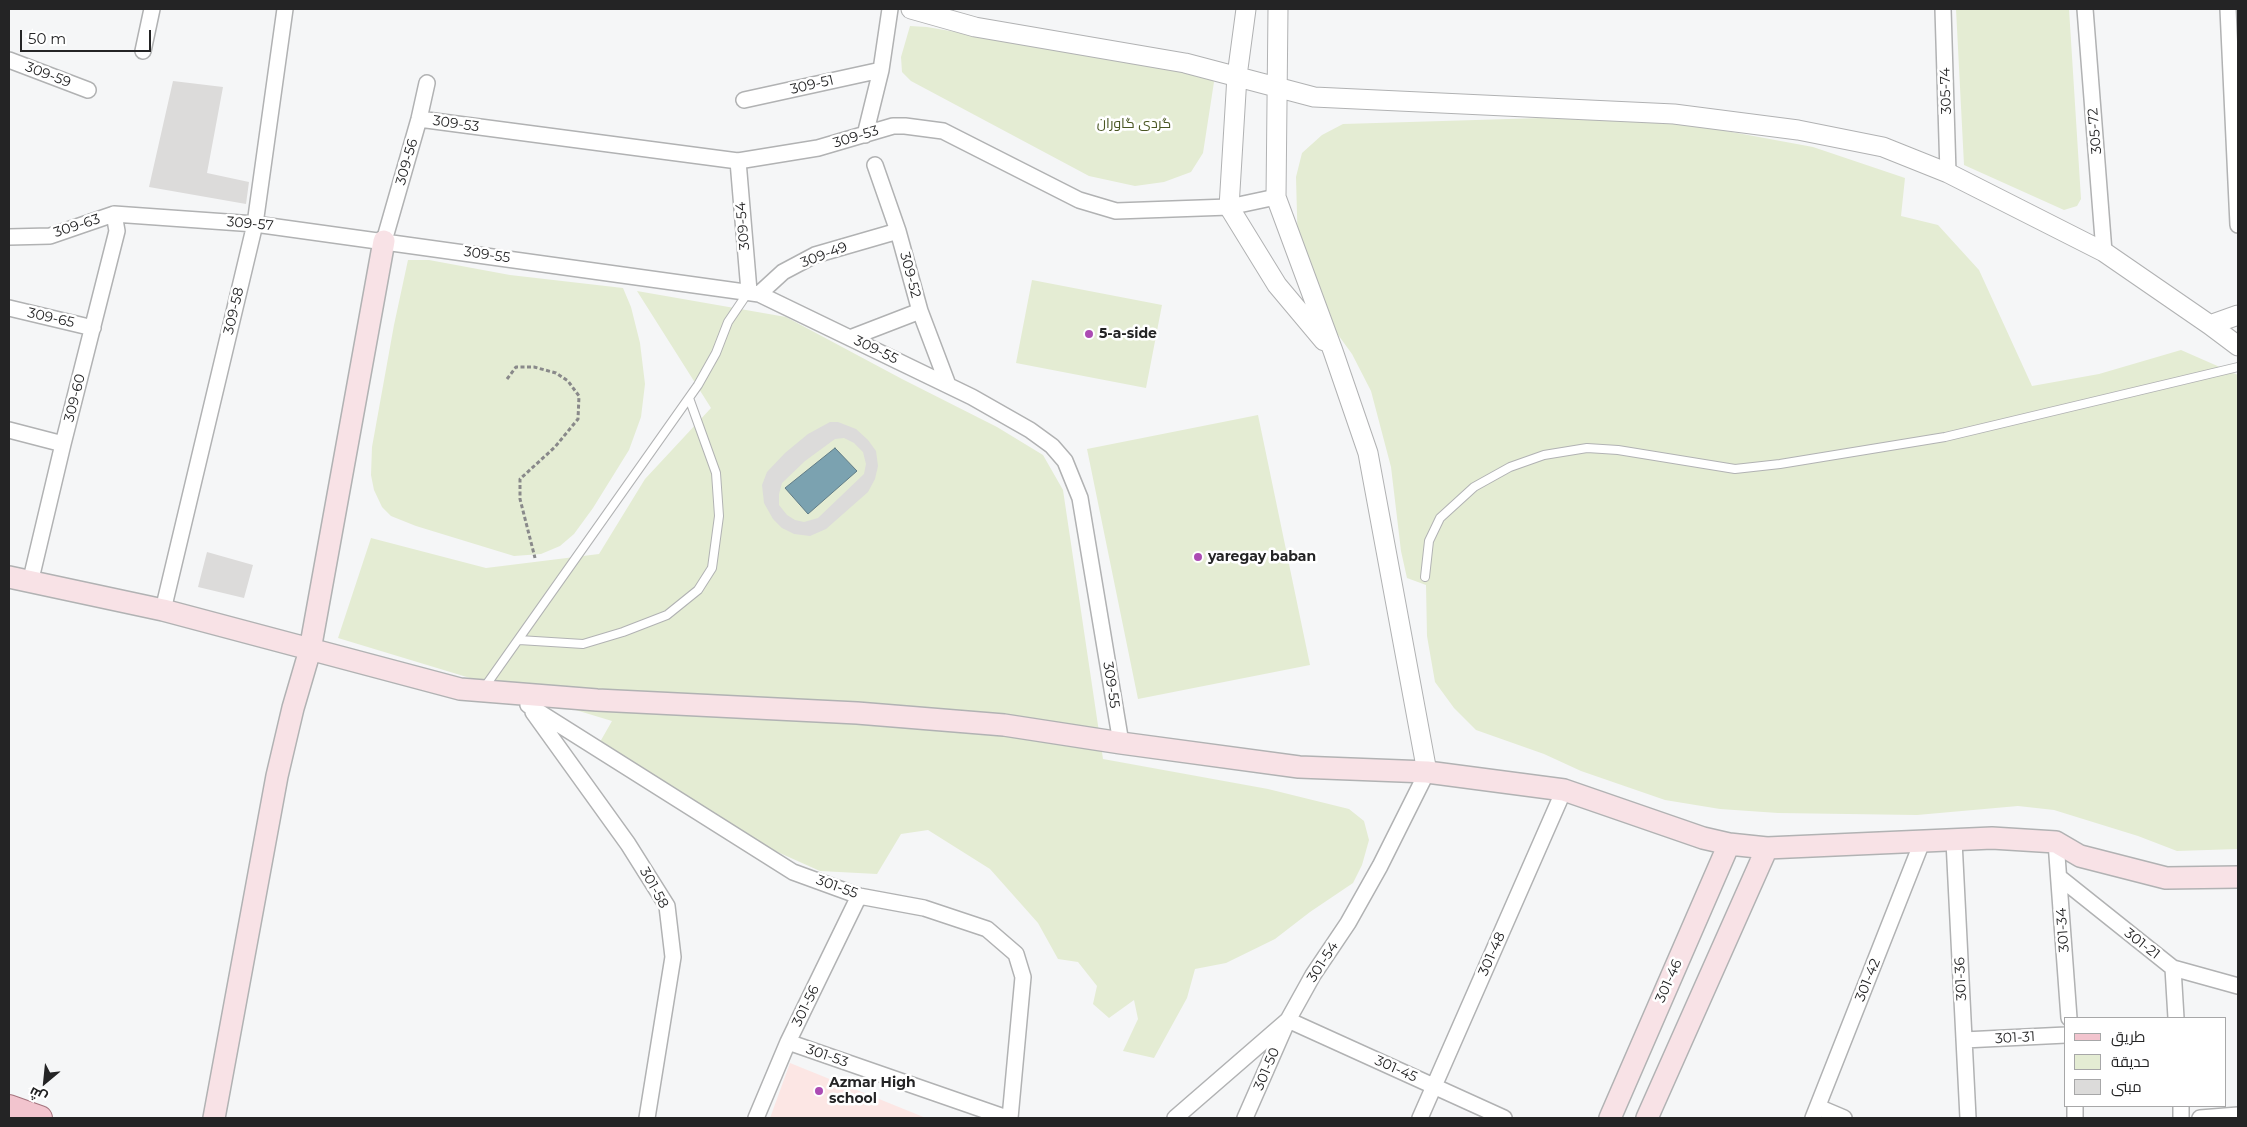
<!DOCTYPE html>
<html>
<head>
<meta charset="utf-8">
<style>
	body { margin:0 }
	#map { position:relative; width:2247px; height:1127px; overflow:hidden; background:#f5f6f7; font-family:Montserrat,Cairo,sans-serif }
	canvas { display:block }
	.frame { position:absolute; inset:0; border:10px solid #242425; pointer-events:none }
	.legend { position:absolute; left:2064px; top:1017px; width:162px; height:90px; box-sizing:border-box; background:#fff; border:1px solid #a7a7a8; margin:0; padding:6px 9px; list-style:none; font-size:15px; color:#242425 }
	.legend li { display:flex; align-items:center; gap:10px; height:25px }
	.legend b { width:25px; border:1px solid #a7a7a8 }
	.north { position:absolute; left:20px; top:1057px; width:50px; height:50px; -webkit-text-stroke:4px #fff; paint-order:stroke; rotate:208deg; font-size:14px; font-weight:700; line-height:20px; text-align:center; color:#242425 }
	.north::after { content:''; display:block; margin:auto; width:18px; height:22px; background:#242425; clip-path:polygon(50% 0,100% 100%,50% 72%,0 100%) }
	.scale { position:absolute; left:20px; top:30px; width:131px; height:22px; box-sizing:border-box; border:2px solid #242425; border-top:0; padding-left:6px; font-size:15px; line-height:18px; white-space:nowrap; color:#242425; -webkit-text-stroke:4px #fff; paint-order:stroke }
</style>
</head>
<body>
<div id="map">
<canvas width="2247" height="1127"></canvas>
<div class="frame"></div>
<ul class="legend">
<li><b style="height:6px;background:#f2c4ce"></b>طريق</li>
<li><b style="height:14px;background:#e4ecd3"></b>حديقة</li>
<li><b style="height:14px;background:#dcdbda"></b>مبنى</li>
</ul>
<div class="north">ش</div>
<div class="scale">50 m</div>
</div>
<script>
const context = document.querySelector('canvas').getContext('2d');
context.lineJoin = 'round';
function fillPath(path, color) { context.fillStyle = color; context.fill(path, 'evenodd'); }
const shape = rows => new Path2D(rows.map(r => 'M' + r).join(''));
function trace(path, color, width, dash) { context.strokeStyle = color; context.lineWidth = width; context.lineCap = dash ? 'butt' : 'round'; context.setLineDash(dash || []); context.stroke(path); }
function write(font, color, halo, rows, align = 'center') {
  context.font = font + ' Montserrat,Cairo,sans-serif'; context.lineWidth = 5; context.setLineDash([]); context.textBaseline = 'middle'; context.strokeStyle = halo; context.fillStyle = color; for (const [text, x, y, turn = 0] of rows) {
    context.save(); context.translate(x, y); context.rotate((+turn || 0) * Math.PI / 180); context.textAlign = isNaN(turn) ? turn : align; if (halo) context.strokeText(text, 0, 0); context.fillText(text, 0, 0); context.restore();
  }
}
const education = shape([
	[790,1063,926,1118,770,1118]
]);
const green = shape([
	[1956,9,2069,9,2081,199,2077,206,2064,210,1964,165],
	[910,26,927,27,1211,76,1214,82,1203,153,1191,172,1164,182,1135,186,1089,176,911,81,902,72,901,57],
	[1542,118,1683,123,1813,147,1905,178,1901,216,1938,225,1979,270,2032,386,2099,374,2181,350,2238,375,2238,849,2177,851,2138,836,2054,810,2018,806,1917,815,1778,813,1720,809,1665,800,1581,771,1544,754,1476,730,1454,708,1435,682,1427,636,1426,585,1407,578,1401,551,1391,467,1371,391,1352,354,1328,321,1298,252,1296,177,1302,153,1322,135,1343,124],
	[408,260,429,260,510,275,623,288,631,307,640,343,645,384,641,417,629,450,593,508,574,534,560,546,541,554,514,556,416,526,391,516,382,507,374,490,371,475,372,447,394,325],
	[1032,280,1162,305,1146,388,1016,363],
	[637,291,786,317,902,379,997,427,1043,455,1063,490,1103,759,1268,789,1349,809,1364,821,1369,840,1362,865,1353,883,1310,912,1275,939,1226,963,1195,969,1187,998,1154,1058,1123,1051,1138,1019,1134,1000,1109,1018,1093,1004,1097,986,1078,962,1058,959,1038,923,990,869,928,830,901,834,877,874,820,871,764,846,600,742,612,721,338,638,371,538,486,568,599,554,645,479,711,408],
	[1258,415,1310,665,1138,699,1087,449]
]);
const water = shape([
	[835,448,857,471,808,514,785,488,835,448]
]);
const building = shape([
	[173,81,223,87,207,173,249,182,246,204,149,187],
	[830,422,838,422,856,429,868,440,876,451,878,466,875,479,868,492,826,529,810,536,794,534,782,528,773,519,764,503,762,485,767,472,785,453,808,434],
	[844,438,854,443,863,452,866,464,864,474,818,518,804,522,795,520,787,515,779,505,779,494,782,483,805,461,835,439],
	[207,552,253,565,244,598,198,587]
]);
const path = shape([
	[507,379,516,367,534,367,556,373,568,381,579,396,578,419,555,447,520,479,520,499,535,558]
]);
const service = shape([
	[1425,577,1429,541,1440,518,1474,487,1510,467,1544,455,1587,448,1618,450,1735,469,1780,464,1945,437,2238,367],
	[519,640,583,644,623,632,667,615,698,590,712,568,719,516,716,473,689,398],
	[484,688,698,385,716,353,728,322,749,291]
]);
const minor = shape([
	[1943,9,1948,173],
	[2085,9,2104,252],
	[2228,9,2238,225],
	[143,51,152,9],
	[9,60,88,90],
	[744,100,881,70],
	[419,119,738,161,818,148,893,126,905,126,943,131,1079,200,1116,211,1229,207,1276,197],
	[865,135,881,70,890,9],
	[738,161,749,291],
	[875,165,898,231,920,311,948,385],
	[9,237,50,236,114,214,255,224,759,294,972,397,1030,430,1052,446,1065,461,1080,498,1121,743],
	[384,241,419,119,427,83],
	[759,294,783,272,815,255,898,231],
	[9,308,93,328],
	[850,338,920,311],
	[9,430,63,444],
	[30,583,63,444,117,231,114,214],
	[163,610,255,224,285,9],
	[528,705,793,872,859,896,924,908,987,929,1016,954,1023,977,1010,1118],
	[533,712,628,844,667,906,673,957,647,1118],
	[1954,841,1968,1118],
	[2056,842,2069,1018],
	[2059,877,2173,968,2238,986],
	[2173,968,2176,1018],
	[1964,1040,2066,1035],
	[788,1042,1007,1118],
	[2075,1106,2075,1118],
	[2181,1106,2181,1118],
	[1818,1107,1844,1118],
	[756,1118,788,1042,859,896],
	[1175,1118,1288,1020,1313,975,1348,923,1380,866,1427,772],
	[1245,1118,1288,1020,1504,1118],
	[1420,1118,1564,790],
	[1813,1118,1922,842],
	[2200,1118,2238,1115]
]);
const tertiary = shape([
	[911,9,975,27,1185,63,1314,97,1674,114,1798,130,1883,147,1948,173,2104,252,2210,325,2238,315],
	[1246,9,1237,76,1229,207,1277,285,1324,341],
	[1278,9,1276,197,1333,351,1368,453,1427,772],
	[2210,325,2238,346]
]);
const secondary = shape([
	[9,577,163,610,460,689,597,700,857,713,1004,725,1121,743,1299,767,1427,772,1564,790,1703,838,1729,844,1767,848,1992,838,2056,842,2080,856,2166,878,2238,877],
	[214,1118,277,776,293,708,310,650,384,241],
	[1610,1118,1729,844],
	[1647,1118,1767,848]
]);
const primary = shape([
	[9,1107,40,1118]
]);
const markers = [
	[1089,334,5,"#ac4bb3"],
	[1198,557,5,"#ac4bb3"],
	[819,1091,5,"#ac4bb3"]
];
const streetNames = [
	["309-59",48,75,21],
	["309-51",812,85,-13],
	["305-74",1946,91,-92],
	["309-53",456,124,8],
	["305-72",2095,131,-95],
	["309-53",856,137,-17],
	["309-56",407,162,-74],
	["309-57",250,224,5],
	["309-63",77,226,-18],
	["309-54",743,226,-95],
	["309-55",487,255,8],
	["309-49",824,255,-21],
	["309-52",910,275,75],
	["309-58",234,311,-77],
	["309-65",51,318,13],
	["309-55",876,350,26],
	["309-60",75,398,-76],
	["309-55",1111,685,81],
	["301-55",837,887,20],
	["301-58",654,888,61],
	["301-34",2063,930,-94],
	["301-21",2142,944,38],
	["301-48",1492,954,-66],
	["301-54",1323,962,-57],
	["301-36",1961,979,-93],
	["301-42",1868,980,-68],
	["301-46",1669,981,-66],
	["301-56",806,1006,-64],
	["301-31",2015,1038,-3],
	["301-53",827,1056,19],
	["301-50",1267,1069,-67],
	["301-45",1396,1069,24]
];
const parkNames = [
	["گردی گاوران",1134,124]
];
const poiNames = [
	["5-a-side",1099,334],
	["yaregay baban",1208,557],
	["Azmar High",829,1083],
	["school",829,1099]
];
fillPath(education, '#fce6e4');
fillPath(green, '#e4ecd3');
fillPath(water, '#7ba2b0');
trace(water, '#617c86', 1);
fillPath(building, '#dcdbda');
trace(service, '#b1b2b3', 10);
trace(minor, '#b1b2b3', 18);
trace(tertiary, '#b1b2b3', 21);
trace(secondary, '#b1b2b3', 24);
trace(primary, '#a4737d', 26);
trace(path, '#89898a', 3, [4, 2.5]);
trace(service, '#fff', 8);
trace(minor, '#fff', 15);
trace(tertiary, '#fff', 19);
trace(secondary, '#f8e2e6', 21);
trace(primary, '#f2c4ce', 24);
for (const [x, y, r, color] of markers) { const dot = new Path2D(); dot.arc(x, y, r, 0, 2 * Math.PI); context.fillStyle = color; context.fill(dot); trace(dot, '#fff', 2); }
write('14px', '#242425', '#fff', streetNames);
write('14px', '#4a5723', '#fff', parkNames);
write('bold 14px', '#242425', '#fff', poiNames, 'left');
</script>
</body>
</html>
